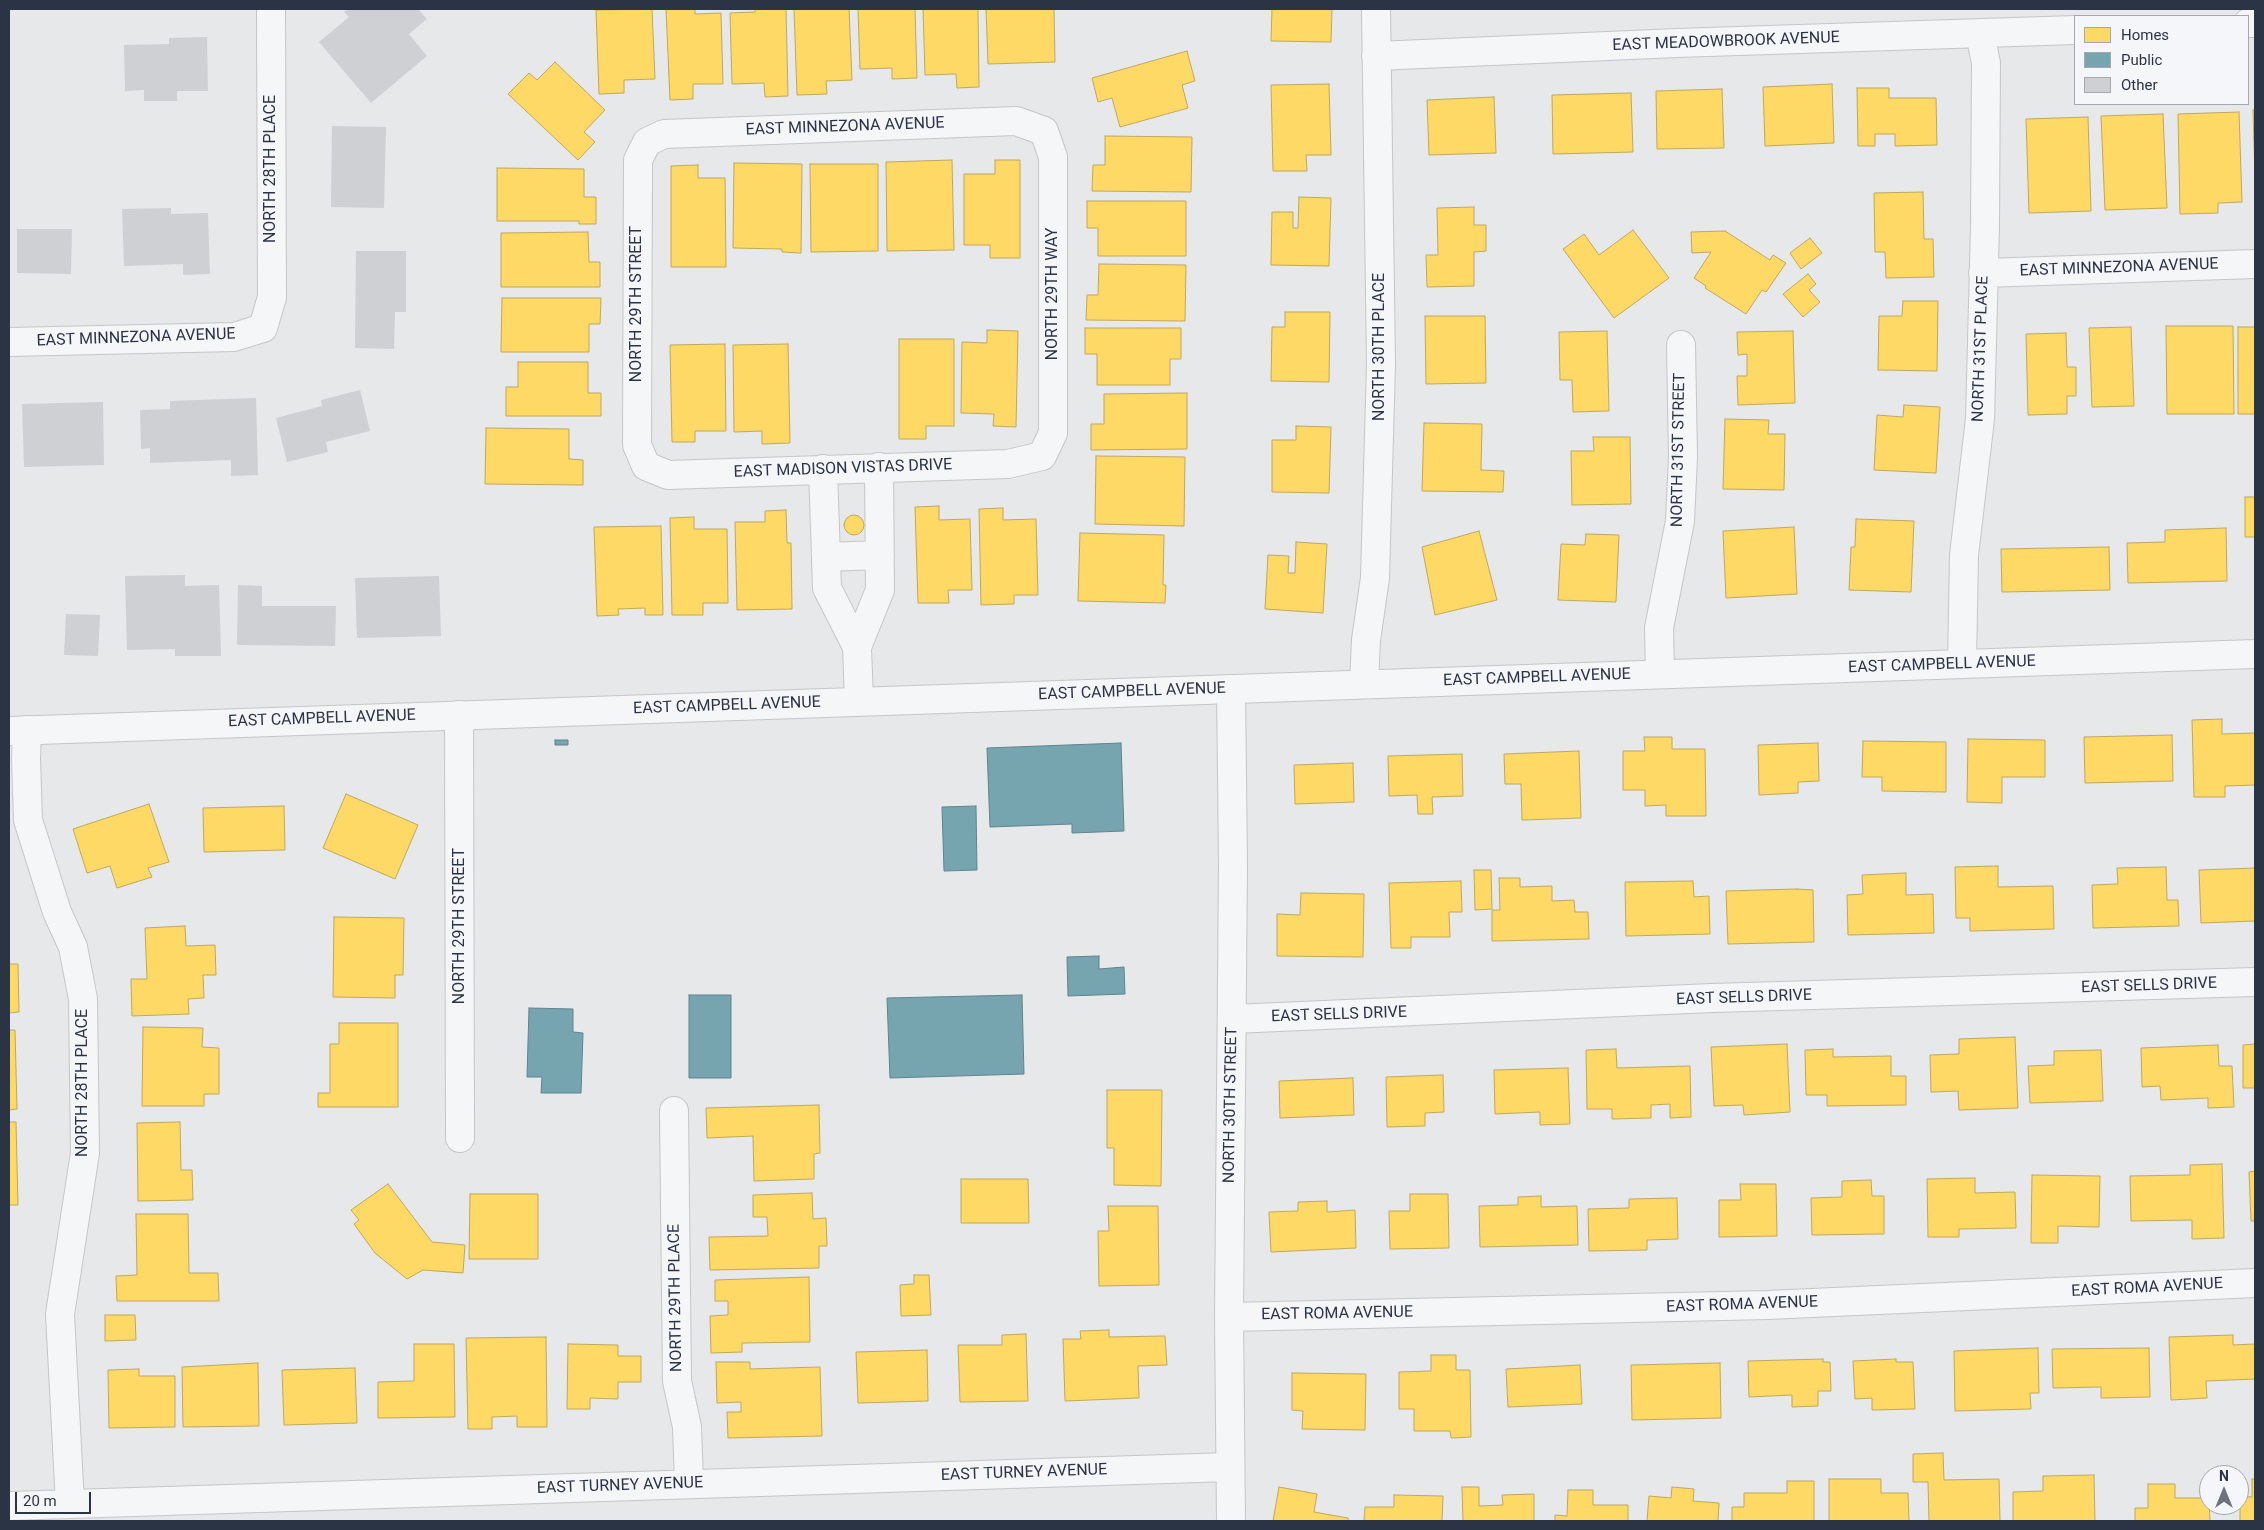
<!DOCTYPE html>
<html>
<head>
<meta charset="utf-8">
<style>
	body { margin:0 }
	#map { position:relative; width:2264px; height:1530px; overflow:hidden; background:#e6e8ea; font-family:Roboto,sans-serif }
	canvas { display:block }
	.frame { position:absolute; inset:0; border:10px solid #2b3445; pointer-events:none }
	.legend { position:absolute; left:2074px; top:15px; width:175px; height:90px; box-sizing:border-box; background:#f4f6f9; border:1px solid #a4a8b1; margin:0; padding:6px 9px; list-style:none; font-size:15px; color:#2b3445 }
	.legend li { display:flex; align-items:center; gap:10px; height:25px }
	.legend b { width:25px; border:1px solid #a4a8b1 }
	.north { position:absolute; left:2199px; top:1465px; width:50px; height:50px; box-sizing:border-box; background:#f4f6f9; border:1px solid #a4a8b1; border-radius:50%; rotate:0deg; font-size:14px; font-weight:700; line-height:20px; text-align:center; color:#2b3445 }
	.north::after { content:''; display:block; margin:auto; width:18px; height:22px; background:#6c737f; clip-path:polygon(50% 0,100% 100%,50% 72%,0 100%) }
	.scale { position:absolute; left:15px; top:1492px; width:76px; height:22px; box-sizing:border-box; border:2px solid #2b3445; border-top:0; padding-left:6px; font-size:15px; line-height:18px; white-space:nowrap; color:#2b3445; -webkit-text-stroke:4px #f4f6f9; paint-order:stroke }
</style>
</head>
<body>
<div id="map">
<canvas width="2264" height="1530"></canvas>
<div class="frame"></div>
<ul class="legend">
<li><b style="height:14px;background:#ffd966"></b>Homes</li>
<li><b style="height:14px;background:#76a5af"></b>Public</li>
<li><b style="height:14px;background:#ced0d3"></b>Other</li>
</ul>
<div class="north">N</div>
<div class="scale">20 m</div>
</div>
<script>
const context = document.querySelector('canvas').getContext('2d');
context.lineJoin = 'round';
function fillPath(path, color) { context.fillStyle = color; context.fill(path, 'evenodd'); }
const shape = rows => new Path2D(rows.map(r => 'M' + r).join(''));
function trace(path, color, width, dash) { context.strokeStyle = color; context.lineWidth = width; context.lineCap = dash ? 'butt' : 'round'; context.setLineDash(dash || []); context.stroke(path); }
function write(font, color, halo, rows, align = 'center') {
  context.font = font + ' Roboto,sans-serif'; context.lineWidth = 5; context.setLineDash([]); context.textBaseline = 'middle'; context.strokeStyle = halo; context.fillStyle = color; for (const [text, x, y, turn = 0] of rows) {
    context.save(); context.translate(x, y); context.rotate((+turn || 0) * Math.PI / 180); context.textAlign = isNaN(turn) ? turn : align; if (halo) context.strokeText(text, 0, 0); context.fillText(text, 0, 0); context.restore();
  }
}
const homes = shape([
	[652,9,655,79,624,80,624,93,599,94,596,10,652,9],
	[666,9,695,9,695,14,721,13,723,84,693,84,693,99,670,100,666,9],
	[755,9,786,9,788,96,765,97,764,83,732,84,730,13,755,12,755,9],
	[794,9,849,9,852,80,826,81,827,94,797,95,794,9],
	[858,9,915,9,917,78,892,79,892,68,860,69,858,9],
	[923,9,978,9,979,87,957,88,956,74,925,75,923,9],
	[986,9,1054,9,1055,62,988,64,986,9],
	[1272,9,1332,9,1331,42,1271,41,1272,9],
	[1187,51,1195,81,1182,85,1188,108,1120,127,1112,98,1098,102,1092,78,1187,51],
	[555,62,605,110,584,132,595,142,578,160,508,94,529,73,537,80,555,62],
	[1329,84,1331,155,1306,155,1307,171,1273,171,1271,85,1329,84],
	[1832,84,1834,143,1765,146,1763,87,1832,84],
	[1857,88,1889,88,1889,98,1936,98,1937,145,1895,146,1895,134,1875,134,1875,146,1858,146,1857,88],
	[1722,89,1724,148,1657,149,1656,91,1722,89],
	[1631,93,1633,152,1553,154,1552,95,1631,93],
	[1494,97,1496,153,1429,155,1427,100,1494,97],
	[2253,110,2255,110,2255,176,2253,110],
	[2239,112,2242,202,2218,203,2218,213,2180,214,2178,114,2239,112],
	[2163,114,2167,208,2105,210,2101,116,2163,114],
	[2088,117,2091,211,2029,213,2026,119,2088,117],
	[1105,136,1192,137,1191,192,1092,191,1093,165,1105,165,1105,136],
	[952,160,954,250,887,251,886,162,952,160],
	[995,160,1020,160,1020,258,990,258,990,245,964,245,964,174,995,174,995,160],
	[734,163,802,164,801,253,782,252,782,249,733,248,734,163],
	[810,164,878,164,878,251,811,252,810,164],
	[698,165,698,178,725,178,726,267,671,267,671,166,698,165],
	[497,168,584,169,584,197,596,197,596,224,579,224,579,221,497,221,497,168],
	[1923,192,1924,239,1933,239,1934,277,1886,278,1885,252,1875,252,1874,193,1923,192],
	[1299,197,1331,198,1329,266,1271,265,1272,212,1293,212,1293,228,1298,228,1299,197],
	[1087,201,1186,201,1186,256,1098,256,1098,228,1087,228,1087,201],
	[1474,207,1474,225,1486,225,1486,251,1474,252,1474,286,1427,287,1426,255,1438,255,1437,208,1474,207],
	[1633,230,1669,278,1614,318,1563,249,1584,234,1599,255,1633,230],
	[1725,231,1770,260,1773,255,1786,263,1766,292,1762,290,1746,314,1705,288,1706,286,1694,278,1711,252,1692,253,1691,232,1725,231],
	[588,232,589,262,600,262,600,287,501,287,501,233,588,232],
	[1810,238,1822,253,1801,269,1790,253,1810,238],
	[1099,264,1186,265,1185,321,1086,320,1087,295,1098,295,1099,264],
	[1808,274,1816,284,1809,290,1820,302,1803,317,1783,294,1808,274],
	[502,298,601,298,600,324,589,324,589,352,501,352,502,298],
	[1903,301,1938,301,1937,371,1878,370,1879,316,1902,316,1903,301],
	[1285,312,1330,312,1329,382,1271,381,1272,327,1285,327,1285,312],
	[1425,316,1485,316,1486,383,1426,384,1425,316],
	[2166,326,2233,326,2234,414,2167,414,2166,326],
	[2131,327,2134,406,2092,407,2089,328,2131,327],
	[2238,327,2255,327,2255,414,2238,414,2238,327],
	[1085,328,1181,328,1181,359,1170,359,1170,385,1097,385,1097,354,1085,354,1085,328],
	[987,330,1018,331,1016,427,993,426,994,414,961,413,962,342,987,343,987,330],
	[1607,331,1609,411,1573,412,1572,380,1560,380,1559,332,1607,331],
	[1793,331,1795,403,1738,405,1737,376,1747,376,1747,354,1738,355,1737,332,1793,331],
	[2066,333,2067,367,2076,367,2076,396,2067,396,2067,414,2028,415,2026,334,2066,333],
	[899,339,954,339,954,426,926,426,926,439,899,439,899,339],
	[725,344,726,431,695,431,695,442,672,442,670,345,725,344],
	[788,344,790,443,762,444,762,431,734,432,733,345,788,344],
	[518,362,588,362,588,393,601,393,601,416,506,416,506,387,518,387,518,362],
	[1187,393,1187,449,1091,450,1091,424,1104,424,1104,394,1187,393],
	[1904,405,1940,407,1936,473,1874,470,1877,415,1903,417,1904,405],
	[1725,419,1769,420,1768,434,1785,434,1784,490,1723,489,1725,419],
	[1424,423,1482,424,1481,470,1504,471,1503,492,1422,491,1424,423],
	[1296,426,1331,427,1329,493,1272,492,1272,440,1296,440,1296,426],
	[486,428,569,429,569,459,583,460,583,485,485,484,486,428],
	[1593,437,1630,437,1631,504,1572,505,1571,451,1594,451,1593,437],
	[1096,456,1185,457,1184,526,1095,524,1096,456],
	[2245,497,2255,497,2255,537,2245,537,2245,497],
	[939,506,939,520,970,519,972,590,948,590,949,603,918,603,915,507,939,506],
	[1003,508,1003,520,1036,519,1038,595,1014,595,1014,604,981,605,979,509,1003,508],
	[786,510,787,543,791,543,792,609,737,610,735,522,765,522,765,511,786,510],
	'844 525a10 10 0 1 1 20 0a10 10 0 1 1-20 0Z',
	[694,517,694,529,727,529,728,603,703,603,703,615,672,615,670,518,694,517],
	[1856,519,1914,521,1911,592,1849,590,1851,547,1855,547,1856,519],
	[661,526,663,615,645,615,645,608,618,609,619,615,597,616,594,527,661,526],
	[1794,527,1797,594,1726,598,1723,531,1794,527],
	[2226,528,2227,581,2128,583,2127,543,2165,542,2165,530,2226,528],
	[1479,531,1497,600,1435,615,1422,547,1479,531],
	[1080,533,1164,535,1163,585,1166,585,1165,603,1078,601,1080,533],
	[1586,534,1619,535,1616,602,1558,600,1561,544,1585,545,1586,534],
	[1296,542,1327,544,1323,613,1265,609,1268,555,1289,556,1288,573,1295,573,1296,542],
	[2109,547,2110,590,2002,592,2001,549,2109,547],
	[2222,719,2222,734,2255,733,2255,785,2225,786,2225,797,2194,797,2192,720,2222,719],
	[2172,735,2173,781,2085,783,2084,737,2172,735],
	[1644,737,1672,737,1672,749,1705,749,1706,816,1666,816,1666,805,1645,806,1645,790,1623,790,1623,751,1645,751,1644,737],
	[1968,739,2045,740,2045,777,2002,777,2002,803,1967,802,1968,739],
	[1863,741,1946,742,1946,792,1882,791,1882,777,1862,777,1863,741],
	[1818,743,1819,781,1798,782,1798,793,1759,795,1758,745,1818,743],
	[1579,751,1581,818,1522,820,1521,784,1505,784,1504,754,1579,751],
	[1462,754,1463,796,1432,797,1433,814,1418,814,1417,795,1389,796,1388,756,1462,754],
	[1353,763,1354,802,1295,804,1294,765,1353,763],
	[346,794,418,825,395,879,323,848,346,794],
	[149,804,169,862,148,868,152,877,117,888,110,866,87,873,73,829,149,804],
	[284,806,285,850,204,852,203,808,284,806],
	[1998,866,1998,887,2053,886,2054,929,1970,931,1970,918,1956,918,1955,867,1998,866],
	[2166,867,2167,900,2178,900,2179,926,2093,928,2092,885,2118,884,2117,868,2166,867],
	[2255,868,2255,921,2201,923,2199,870,2255,868],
	[1474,870,1491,870,1492,909,1475,910,1474,870],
	[1906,873,1906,895,1933,894,1934,933,1848,935,1847,895,1863,894,1862,875,1906,873],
	[1499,878,1520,878,1520,887,1552,886,1552,901,1574,900,1575,912,1588,912,1589,939,1492,941,1492,910,1500,910,1499,878],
	[1461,881,1462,912,1449,912,1450,937,1411,937,1411,948,1391,948,1389,883,1461,881],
	[1693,881,1694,897,1709,896,1710,934,1626,936,1625,882,1693,881],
	[1797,889,1813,890,1814,942,1728,944,1726,891,1797,889],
	[1301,893,1364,894,1363,957,1277,956,1277,914,1300,915,1301,893],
	[334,917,404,918,403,975,395,975,395,998,333,997,334,917],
	[185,926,186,946,215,945,216,975,203,975,204,998,188,999,189,1014,132,1016,131,979,147,979,145,928,185,926],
	[9,964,18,964,19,1012,9,1013,9,964],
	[339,1023,398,1023,398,1107,318,1107,318,1093,330,1093,330,1044,339,1044,339,1023],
	[143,1027,203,1028,202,1047,219,1048,219,1094,204,1094,204,1106,142,1106,143,1027],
	[9,1030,15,1030,17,1109,9,1110,9,1030],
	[2015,1037,2018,1108,1959,1110,1958,1091,1931,1092,1930,1055,1959,1054,1959,1039,2015,1037],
	[1787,1044,1790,1112,1744,1115,1743,1105,1714,1106,1711,1047,1787,1044],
	[2255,1044,2255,1088,2243,1088,2243,1045,2255,1044],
	[2218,1045,2219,1066,2232,1066,2234,1107,2208,1108,2208,1098,2161,1100,2160,1086,2142,1087,2141,1048,2218,1045],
	[1616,1049,1617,1068,1690,1066,1691,1117,1670,1118,1670,1104,1651,1105,1651,1118,1612,1119,1612,1109,1587,1109,1586,1050,1616,1049],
	[1833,1049,1833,1057,1891,1056,1891,1076,1906,1076,1906,1105,1827,1106,1827,1095,1806,1095,1805,1050,1833,1049],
	[2101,1050,2103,1101,2030,1103,2028,1066,2054,1065,2054,1051,2101,1050],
	[1568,1068,1570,1124,1540,1125,1540,1112,1495,1114,1494,1070,1568,1068],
	[1443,1075,1444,1112,1425,1113,1425,1126,1387,1127,1386,1077,1443,1075],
	[1353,1078,1354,1115,1280,1118,1279,1081,1353,1078],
	[1107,1090,1162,1090,1161,1186,1114,1185,1114,1148,1107,1148,1107,1090],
	[819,1105,820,1153,814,1154,814,1179,754,1181,753,1136,707,1138,706,1108,819,1105],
	[9,1122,16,1122,18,1205,9,1205,9,1122],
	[180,1122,181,1170,192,1170,193,1200,138,1201,137,1123,180,1122],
	[2222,1164,2224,1238,2192,1239,2192,1220,2131,1221,2130,1176,2190,1175,2190,1165,2222,1164],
	[2255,1171,2255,1221,2251,1221,2249,1172,2255,1171],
	[2032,1175,2100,1176,2099,1227,2058,1226,2058,1243,2031,1243,2032,1175],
	[1975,1178,1975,1193,2015,1192,2016,1228,1959,1229,1959,1237,1928,1237,1927,1179,1975,1178],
	[961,1179,1028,1179,1029,1223,961,1223,961,1179],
	[1871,1180,1872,1196,1884,1196,1884,1234,1812,1235,1811,1198,1842,1197,1842,1181,1871,1180],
	[388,1184,432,1242,465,1245,463,1273,423,1270,407,1279,375,1253,354,1224,359,1220,351,1210,388,1184],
	[1740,1184,1776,1184,1777,1236,1719,1237,1719,1200,1741,1200,1740,1184],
	[812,1193,813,1219,826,1218,827,1246,819,1246,819,1268,710,1270,709,1237,768,1236,767,1217,753,1217,753,1195,812,1193],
	[470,1194,538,1194,538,1259,469,1259,470,1194],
	[1410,1194,1448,1194,1449,1248,1390,1249,1389,1211,1410,1211,1410,1194],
	[1541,1196,1541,1207,1577,1206,1578,1245,1480,1247,1479,1206,1518,1205,1518,1197,1541,1196],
	[1677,1198,1678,1239,1647,1240,1647,1250,1589,1251,1588,1209,1629,1208,1629,1199,1677,1198],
	[1327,1201,1327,1212,1355,1210,1356,1248,1271,1252,1269,1212,1298,1211,1298,1202,1327,1201],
	[1108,1206,1158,1206,1159,1285,1099,1286,1098,1231,1109,1231,1108,1206],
	[136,1214,188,1214,189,1273,218,1273,219,1301,117,1301,116,1276,137,1275,136,1214],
	[914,1275,929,1275,931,1315,901,1316,900,1285,914,1284,914,1275],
	[809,1277,810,1342,742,1343,742,1352,711,1353,710,1316,728,1315,728,1301,715,1301,715,1280,809,1277],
	[105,1315,135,1315,136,1340,105,1341,105,1315],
	[1109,1330,1109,1337,1165,1336,1167,1365,1138,1366,1139,1398,1065,1401,1063,1339,1081,1339,1080,1331,1109,1330],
	[1026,1334,1028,1401,960,1402,958,1345,1002,1345,1002,1335,1026,1334],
	[2233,1335,2233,1345,2255,1344,2255,1379,2206,1381,2207,1398,2171,1400,2169,1337,2233,1335],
	[546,1337,547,1427,517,1427,517,1416,492,1417,492,1429,468,1429,466,1338,546,1337],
	[414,1344,454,1344,455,1417,378,1418,378,1382,414,1381,414,1344],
	[568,1344,618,1345,618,1356,641,1356,641,1382,618,1382,618,1399,590,1398,590,1409,567,1409,568,1344],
	[2038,1348,2039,1393,2030,1393,2031,1409,1955,1411,1954,1351,2038,1348],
	[2149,1348,2150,1397,2101,1398,2101,1387,2053,1388,2052,1349,2149,1348],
	[927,1350,928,1401,858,1403,856,1352,927,1350],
	[1431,1355,1456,1355,1456,1370,1470,1370,1471,1437,1451,1438,1450,1431,1414,1431,1414,1409,1399,1409,1399,1372,1431,1371,1431,1355],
	[1823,1359,1823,1362,1830,1362,1831,1391,1818,1391,1818,1406,1792,1407,1792,1395,1749,1397,1748,1361,1823,1359],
	[1896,1359,1896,1362,1913,1362,1915,1409,1872,1410,1872,1398,1855,1399,1853,1361,1896,1359],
	[716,1362,750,1362,750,1369,820,1367,822,1436,728,1438,727,1412,741,1412,741,1402,717,1403,716,1362],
	[258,1363,259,1426,183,1427,182,1367,258,1363],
	[1720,1363,1721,1418,1632,1420,1631,1365,1720,1363],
	[1580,1365,1582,1404,1508,1407,1506,1369,1580,1365],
	[355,1368,357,1423,284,1425,282,1370,355,1368],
	[139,1369,139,1376,175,1376,175,1427,109,1428,108,1370,139,1369],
	[1292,1373,1366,1374,1365,1430,1302,1429,1303,1411,1292,1410,1292,1373],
	[1943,1453,1944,1480,1999,1479,2000,1521,1929,1521,1928,1482,1913,1482,1913,1454,1943,1453],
	[2094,1475,2095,1521,2013,1521,2013,1492,2043,1491,2043,1476,2094,1475],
	[1829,1479,1881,1479,1881,1493,1908,1493,1909,1521,1829,1521,1829,1479],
	[2252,1479,2255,1479,2255,1521,2240,1521,2240,1496,2252,1497,2252,1479],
	[1787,1481,1814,1481,1814,1521,1732,1521,1732,1507,1744,1507,1744,1493,1787,1493,1787,1481],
	[2148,1484,2175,1484,2175,1498,2209,1498,2210,1521,2135,1521,2135,1508,2148,1508,2148,1484],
	[1279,1487,1317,1494,1314,1512,1348,1518,1348,1521,1273,1521,1279,1487],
	[1462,1487,1479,1487,1479,1506,1503,1505,1502,1495,1534,1494,1534,1521,1463,1521,1462,1487],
	[1672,1487,1694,1489,1693,1501,1719,1503,1718,1521,1647,1521,1649,1496,1671,1498,1672,1487],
	[1568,1490,1593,1490,1593,1505,1628,1505,1628,1521,1555,1521,1555,1515,1567,1516,1568,1490],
	[1394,1495,1443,1496,1442,1521,1364,1521,1365,1507,1394,1507,1394,1495]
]);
const public = shape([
	[555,740,568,740,568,745,555,745,555,740],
	[1121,743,1124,831,1072,833,1072,824,990,827,987,748,1121,743],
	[976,806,977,870,944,871,942,807,976,806],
	[1099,956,1099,969,1124,967,1125,994,1068,996,1067,957,1099,956],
	[689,995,731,995,731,1078,689,1078,689,995],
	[1022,995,1024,1074,890,1078,887,998,1022,995],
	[529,1008,573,1009,573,1032,583,1033,581,1093,541,1093,542,1077,527,1077,529,1008]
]);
const building = shape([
	[349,9,418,9,427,19,409,34,427,56,371,103,319,42,349,17,344,12],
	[207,37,208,91,177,91,177,101,144,101,144,90,125,91,124,45,169,44,169,38],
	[332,126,386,127,384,208,331,207],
	[171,208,171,214,208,213,210,274,183,275,183,264,124,266,122,209],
	[17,229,72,229,71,274,17,273],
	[356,251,406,251,406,312,395,312,394,349,355,348],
	[360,390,370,431,326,442,328,452,287,462,276,418,322,406,321,400],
	[256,398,258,475,231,476,231,460,150,463,150,448,141,449,140,410,170,409,170,401],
	[103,402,104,465,24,467,22,404],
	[185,575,185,586,219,585,221,656,175,656,175,649,127,650,125,576],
	[439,576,441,636,357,638,355,578],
	[238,585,262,586,262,606,336,606,335,646,237,645],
	[66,614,100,615,98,656,64,655]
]);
const minor = shape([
	[2248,23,2255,23],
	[1376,56,1677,43,2075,30],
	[1016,121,1044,131,1053,157,1053,433,1042,456,1008,464,668,475,646,466,637,445,638,160,647,142,664,134,1016,121],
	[1983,273,2255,264],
	[9,342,234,337,263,328,272,297,271,9],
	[823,469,827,588,857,647,859,701],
	[826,557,880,555],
	[857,647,880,590,879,467],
	[1962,664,1964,555,1980,419,1985,226,1986,63,1980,33],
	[1660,673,1659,628,1680,521,1683,457,1681,345],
	[1364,684,1366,640,1375,578,1381,364,1376,9],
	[459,715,460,1138],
	[27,730,26,759,28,820,57,912,73,947,83,999,85,1153,60,1314,70,1504],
	[1233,1019,1712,998,2255,982],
	[674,1111,677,1381,687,1427,689,1483],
	[1229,1317,1768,1305,2255,1283],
	[9,1506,1230,1467],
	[1231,1521,1229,1317,1233,865,1231,689]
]);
const tertiary = shape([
	[9,731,2255,654]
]);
const streetNames = [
	["EAST MEADOWBROOK AVENUE",1726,42,-2],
	["EAST MINNEZONA AVENUE",845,127,-2],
	["NORTH 28TH PLACE",271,169,-90],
	["EAST MINNEZONA AVENUE",2119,268,-2],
	["NORTH 29TH WAY",1053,294,-90],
	["NORTH 29TH STREET",637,304,-90],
	["EAST MINNEZONA AVENUE",136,338,-2],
	["NORTH 30TH PLACE",1380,347,-90],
	["NORTH 31ST PLACE",1981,349,-88],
	["NORTH 31ST STREET",1679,450,-89],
	["EAST MADISON VISTAS DRIVE",843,469,-2],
	["EAST CAMPBELL AVENUE",1942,665,-2],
	["EAST CAMPBELL AVENUE",1537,678,-2],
	["EAST CAMPBELL AVENUE",1132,692,-2],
	["EAST CAMPBELL AVENUE",727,706,-2],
	["EAST CAMPBELL AVENUE",322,719,-2],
	["NORTH 29TH STREET",460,926,-90],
	["EAST SELLS DRIVE",2149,986,-2],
	["EAST SELLS DRIVE",1744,998,-2],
	["EAST SELLS DRIVE",1339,1015,-2],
	["NORTH 28TH PLACE",83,1083,-90],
	["NORTH 30TH STREET",1231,1105,-89],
	["EAST ROMA AVENUE",2147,1288,-3],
	["NORTH 29TH PLACE",676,1298,-91],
	["EAST ROMA AVENUE",1742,1305,-2],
	["EAST ROMA AVENUE",1337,1314,-1],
	["EAST TURNEY AVENUE",1024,1473,-2],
	["EAST TURNEY AVENUE",620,1486,-2]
];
fillPath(homes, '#ffd966');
trace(homes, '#bfa85c', 1);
fillPath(public, '#76a5af');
trace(public, '#60838f', 1);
fillPath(building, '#ced0d3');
trace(minor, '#c4c6c8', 30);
trace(tertiary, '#c4c6c8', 30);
trace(minor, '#f5f6f7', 28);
trace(tertiary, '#f5f6f7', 28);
write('16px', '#2b3445', '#f4f6f9', streetNames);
</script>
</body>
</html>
